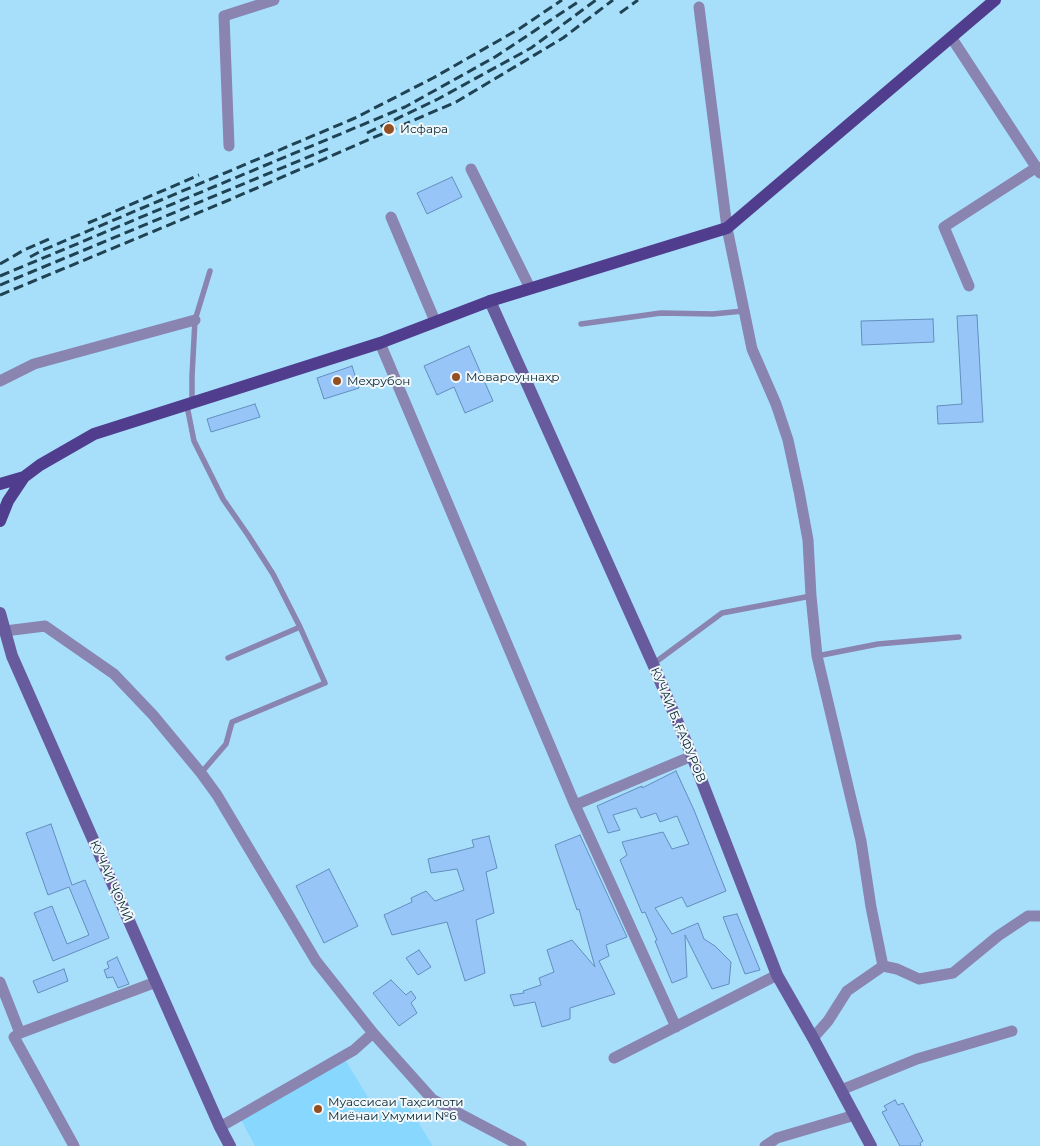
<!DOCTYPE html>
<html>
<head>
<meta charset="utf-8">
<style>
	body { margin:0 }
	canvas { display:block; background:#a7dffb }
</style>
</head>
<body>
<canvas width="1040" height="1146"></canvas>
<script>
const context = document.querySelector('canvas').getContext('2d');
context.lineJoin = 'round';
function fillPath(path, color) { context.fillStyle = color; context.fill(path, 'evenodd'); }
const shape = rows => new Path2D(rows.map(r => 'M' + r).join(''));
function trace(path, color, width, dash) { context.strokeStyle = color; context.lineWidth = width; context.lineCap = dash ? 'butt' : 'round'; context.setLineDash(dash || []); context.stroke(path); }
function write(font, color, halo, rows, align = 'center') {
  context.font = font + ' Montserrat,sans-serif'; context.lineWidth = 4; context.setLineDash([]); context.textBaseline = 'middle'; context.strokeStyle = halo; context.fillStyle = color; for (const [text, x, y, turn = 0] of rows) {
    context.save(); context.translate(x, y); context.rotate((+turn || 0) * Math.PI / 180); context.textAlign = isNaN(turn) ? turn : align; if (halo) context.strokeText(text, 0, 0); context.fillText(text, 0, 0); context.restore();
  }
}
const built = shape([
	[346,1061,380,1117,405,1101,433,1146,255,1146,241,1120]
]);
const building = shape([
	[452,177,462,197,427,214,417,193,452,177],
	[977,315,983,422,938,424,937,406,962,404,957,316,977,315],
	[933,319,934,342,862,345,861,321,933,319],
	[469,346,493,401,465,413,454,387,437,395,424,366,469,346],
	[352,366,359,388,324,399,317,378,352,366],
	[255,404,260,417,211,432,207,419,255,404],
	[676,771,694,810,726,891,687,907,682,897,655,908,672,934,698,923,704,939,715,946,731,962,729,984,712,989,685,935,687,977,672,983,655,941,657,940,645,912,642,913,620,860,627,855,622,842,663,832,672,849,689,844,677,816,660,822,656,813,641,818,636,808,613,815,620,830,608,833,597,806,642,786,642,788,676,771],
	[51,824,72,885,85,880,109,938,53,961,34,913,52,906,67,944,89,935,69,887,48,895,26,833,51,824],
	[580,835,627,937,606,945,609,956,599,961,615,994,570,1008,570,1019,542,1027,535,1002,514,1006,510,995,524,993,523,991,541,985,539,978,554,972,547,950,572,940,595,967,579,909,577,910,555,845,580,835],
	[489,836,497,868,486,872,494,913,476,920,485,973,465,981,447,922,392,935,384,915,412,902,411,898,426,891,435,901,464,890,457,869,431,873,428,859,474,847,472,840,489,836],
	[329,869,358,926,324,943,296,886,329,869],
	[737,914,760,970,745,974,723,917,737,914],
	[419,950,431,967,418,975,406,958,419,950],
	[117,957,129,984,118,988,113,977,107,978,104,970,109,968,107,962,117,957],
	[64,969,68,981,38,993,33,981,64,969],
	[391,980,406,995,411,991,416,998,411,1003,417,1013,399,1026,373,993,391,980],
	[895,1100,898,1105,903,1103,923,1141,920,1143,921,1146,900,1146,882,1112,887,1110,884,1106,895,1100]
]);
const lane = shape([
	[581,324,661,313,713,314,743,311],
	[192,402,192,376,195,320,210,271],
	[187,406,194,441,223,499,248,535,273,574,300,627,325,683,232,722,226,744,201,773],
	[817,656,878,644,959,637],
	[228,658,300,627],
	[653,664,722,613,811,596]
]);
const street = shape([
	[699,7,727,228,752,349,776,404,788,440,799,491,808,540,811,596,817,656,861,841,871,907,883,966],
	[951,37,1040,173],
	[229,146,224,16,274,0],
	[471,169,530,288],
	[391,217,435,321],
	[969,286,944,227,1037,167],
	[380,343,575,805,676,1027],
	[0,381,34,364,195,320],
	[5,631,45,626,114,674,153,715,201,773,217,795,316,961,373,1033,432,1099,521,1146],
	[575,805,692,756],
	[0,982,20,1033],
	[813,1038,828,1021,847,991,883,966,897,969,919,979,953,973,998,936,1028,916,1040,916],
	[614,1058,777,975],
	[841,1090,917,1059,1012,1031],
	[220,1127,354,1050,373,1033],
	[74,1146,14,1037,20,1033,156,982],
	[765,1146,777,1138,855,1115]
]);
const secondary = shape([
	[490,301,653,664,692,756,777,975,813,1038,871,1146],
	[0,613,12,656,220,1127,230,1146]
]);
const primary = shape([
	[0,484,24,477,40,465,94,434,380,343,490,301,727,228,995,0],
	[0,521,8,501,24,477]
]);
const rail = shape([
	[620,13,638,0],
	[367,133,438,99,531,48,596,0],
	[88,223,199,175],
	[30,257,43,250,355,118,433,78,519,29,562,0],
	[0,264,24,250,49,239],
	[0,276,405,107,495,57,581,0],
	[0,285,330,148],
	[0,295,229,200,456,102,563,38,613,0]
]);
const markers = [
	[389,129,6,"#945023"],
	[456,377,5,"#945023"],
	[337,381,5,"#945023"],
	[318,1109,5,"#945023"]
];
const poiNames = [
	["Исфара",400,129],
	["Мовароуннаҳр",466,377],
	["Меҳрубон",347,381],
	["Муассисаи Таҳсилоти",328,1102],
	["Миёнаи Умумии №6",328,1116]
];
const streetNames = [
	["КУЧАИ Б. ҒАФУРОВ",678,725,67],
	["КӮЧАИ ҶОМӢ",111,881,66]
];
fillPath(built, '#87d7ff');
fillPath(building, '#97c5f8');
trace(building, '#628ebd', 1);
trace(lane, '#8a84b1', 5.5);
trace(street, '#8a84b1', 11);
trace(secondary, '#685b9d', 12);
trace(primary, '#503d8d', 12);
trace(rail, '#204353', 3, [10, 5]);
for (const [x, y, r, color] of markers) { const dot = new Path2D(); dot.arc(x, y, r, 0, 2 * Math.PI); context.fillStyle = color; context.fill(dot); trace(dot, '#f1f8fb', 2); }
write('12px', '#03212f', '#f1f8fb', poiNames, 'left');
write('12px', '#03212f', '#f1f8fb', streetNames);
</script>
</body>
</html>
